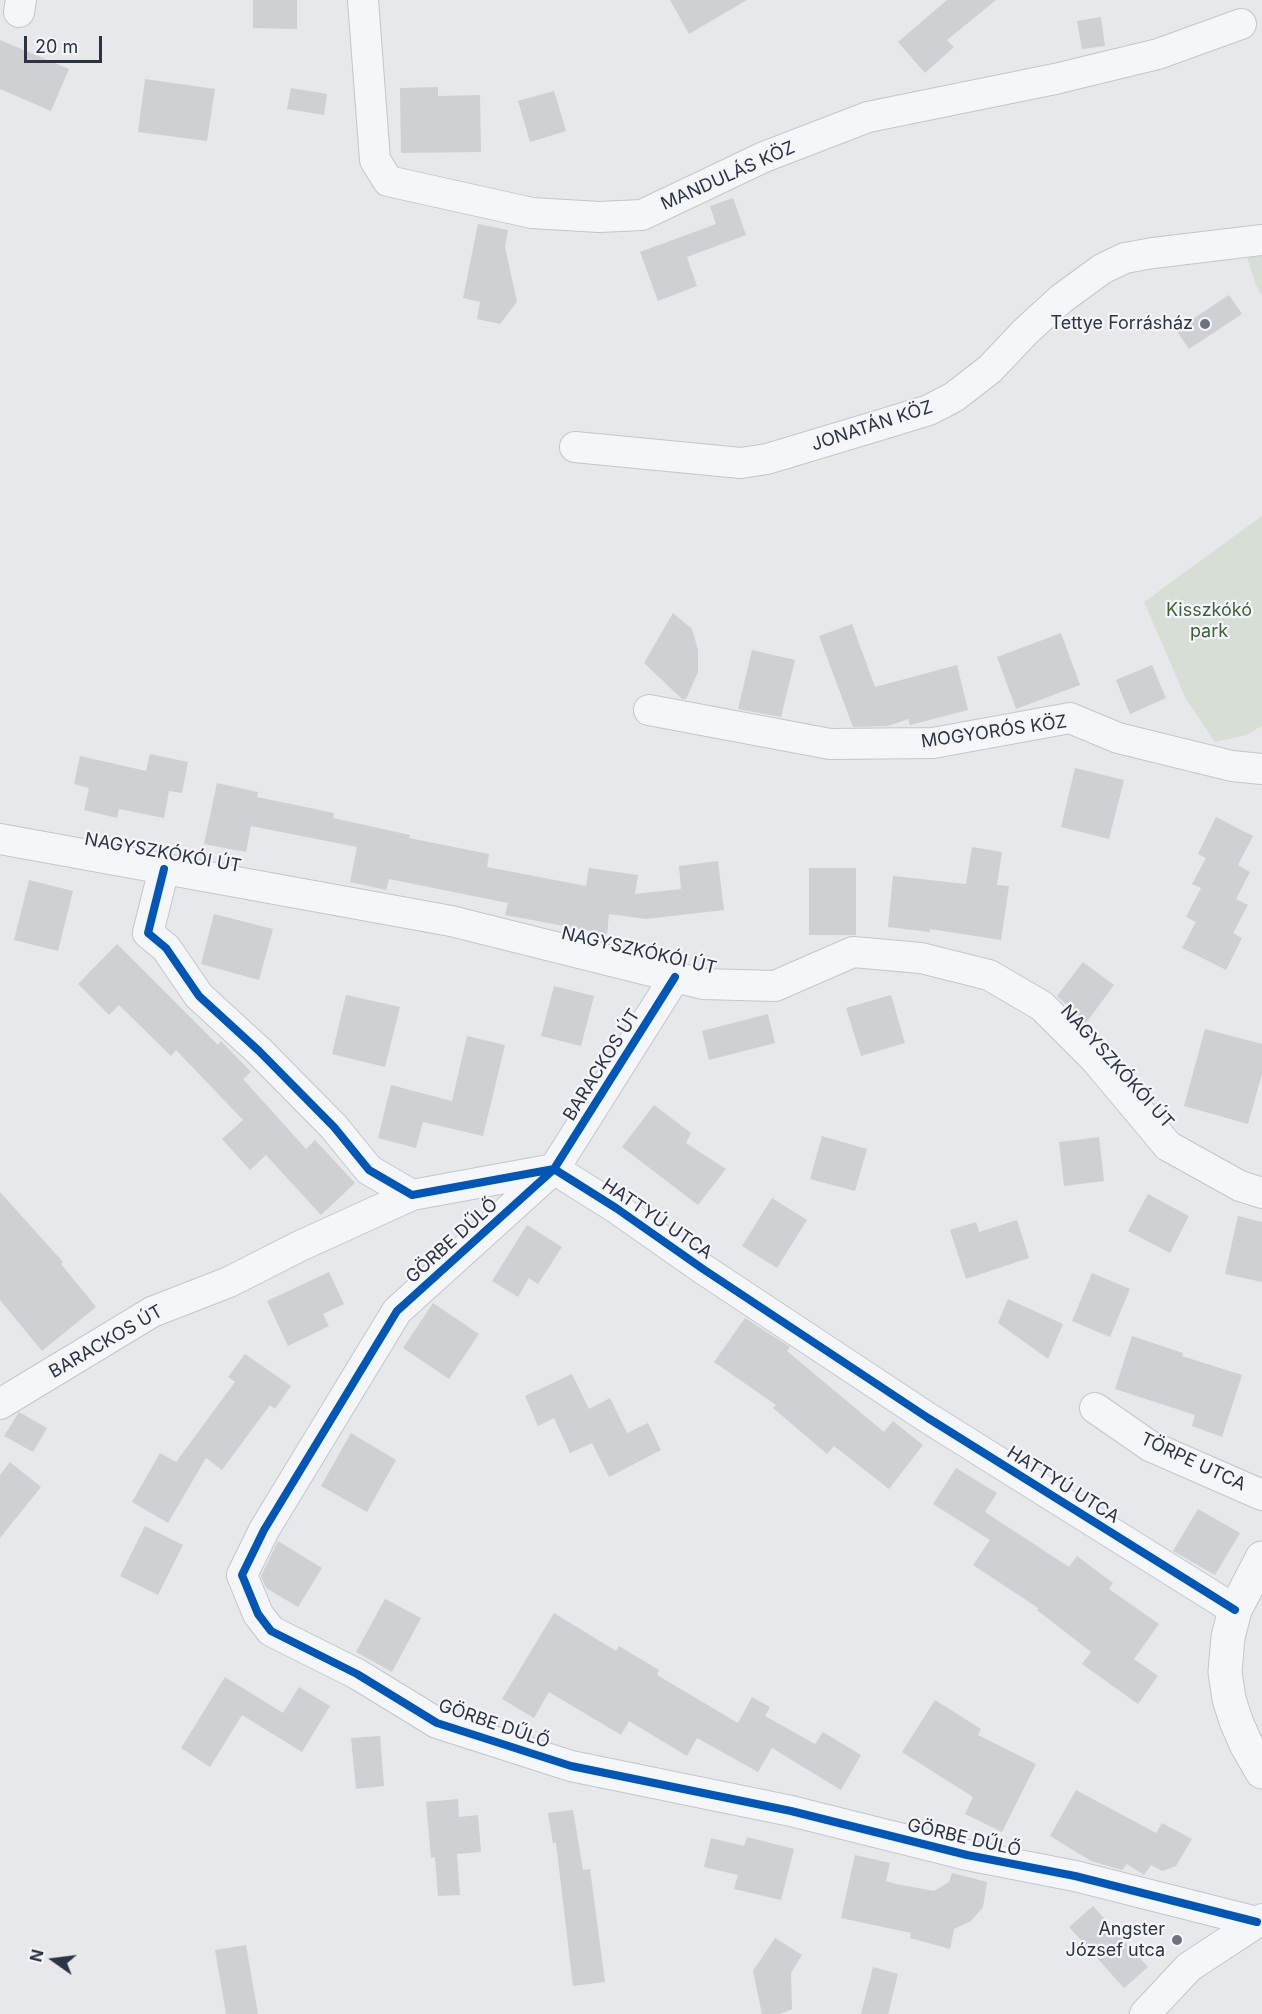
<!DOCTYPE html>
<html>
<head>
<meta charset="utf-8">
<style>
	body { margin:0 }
	#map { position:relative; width:1262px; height:2014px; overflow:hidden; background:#e6e8ea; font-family:Inter,sans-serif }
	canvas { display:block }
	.north { position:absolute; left:24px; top:1930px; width:60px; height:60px; -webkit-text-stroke:4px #f4f6f9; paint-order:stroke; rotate:284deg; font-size:16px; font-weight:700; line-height:24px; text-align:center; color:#2b3445 }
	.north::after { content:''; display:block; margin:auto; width:21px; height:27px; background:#2b3445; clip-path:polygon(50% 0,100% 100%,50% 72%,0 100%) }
	.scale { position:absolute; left:24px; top:36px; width:78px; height:27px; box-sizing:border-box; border:3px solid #2b3445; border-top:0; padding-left:8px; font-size:18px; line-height:21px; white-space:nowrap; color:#2b3445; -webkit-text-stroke:4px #f4f6f9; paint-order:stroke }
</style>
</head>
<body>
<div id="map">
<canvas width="1262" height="2014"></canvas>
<div class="north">N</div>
<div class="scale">20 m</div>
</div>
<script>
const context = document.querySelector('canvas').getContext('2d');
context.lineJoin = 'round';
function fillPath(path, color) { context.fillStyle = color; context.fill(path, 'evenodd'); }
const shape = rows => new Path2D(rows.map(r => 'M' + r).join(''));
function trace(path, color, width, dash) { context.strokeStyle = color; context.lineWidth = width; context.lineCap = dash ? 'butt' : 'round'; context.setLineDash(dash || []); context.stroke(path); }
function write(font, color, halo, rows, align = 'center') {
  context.font = font + ' Inter,sans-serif'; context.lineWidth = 4.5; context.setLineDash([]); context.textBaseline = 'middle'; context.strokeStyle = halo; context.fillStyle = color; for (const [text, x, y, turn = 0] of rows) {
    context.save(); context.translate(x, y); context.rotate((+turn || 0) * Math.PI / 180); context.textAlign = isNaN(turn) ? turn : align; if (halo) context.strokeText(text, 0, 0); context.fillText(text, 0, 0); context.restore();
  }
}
const green = shape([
	[1262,237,1262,296,1255,283,1247,256],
	[1262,516,1262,726,1246,735,1215,742,1186,699,1144,602]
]);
const building = shape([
	[253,0,297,0,297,29,253,28],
	[670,0,747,0,689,34],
	[947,0,996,0,947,40,954,47,925,73,898,42],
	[1101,17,1105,46,1082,49,1077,21],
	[0,40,69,69,51,111,0,89],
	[145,79,215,89,207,141,138,132],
	[438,87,438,96,480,95,481,152,401,153,400,88],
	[291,88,327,94,324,115,287,109],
	[554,91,566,131,530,142,518,101],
	[733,198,746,235,687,257,697,286,658,301,640,252,716,224,710,206],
	[478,224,508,230,505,247,517,302,500,324,477,319,480,302,463,298],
	[1229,295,1242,314,1189,349,1176,330],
	[673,613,692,629,698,650,698,672,686,699,682,699,644,663],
	[852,624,875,687,957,665,968,710,910,725,908,719,888,726,853,727,819,636],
	[1061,633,1080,685,1016,709,997,657],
	[752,650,795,660,781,717,738,709],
	[1152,665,1166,698,1130,714,1116,680],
	[150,754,188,762,182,793,169,791,164,818,119,809,117,818,84,810,89,788,74,784,80,756,146,771],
	[1075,768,1124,780,1109,839,1061,827],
	[217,783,258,792,257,797,334,813,333,818,410,835,409,838,489,854,487,867,586,886,589,868,638,875,635,894,681,889,679,866,718,861,724,910,646,919,609,914,607,934,505,915,508,903,389,879,386,890,350,882,357,847,251,826,246,852,204,844],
	[1216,817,1253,836,1238,865,1250,872,1236,899,1248,905,1233,933,1242,938,1226,970,1182,948,1196,922,1186,917,1201,888,1192,884,1206,858,1198,854],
	[972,847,1002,852,997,885,1009,886,1001,940,930,929,930,932,888,927,893,876,966,884],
	[809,868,856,868,856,935,809,935],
	[29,880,73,891,58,951,14,940],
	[214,914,273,929,259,980,201,964],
	[117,944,218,1045,221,1041,251,1072,243,1079,306,1149,315,1140,355,1183,321,1215,266,1155,250,1170,222,1139,243,1120,176,1050,171,1056,119,1005,109,1015,78,984],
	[1083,962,1114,985,1086,1023,1057,996],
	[554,986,594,996,581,1046,541,1036],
	[346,995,400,1007,385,1067,332,1054],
	[891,995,905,1043,861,1056,846,1008],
	[768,1014,775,1043,709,1060,702,1031],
	[1205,1029,1262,1044,1262,1074,1248,1124,1184,1106],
	[467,1036,505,1045,483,1136,423,1122,416,1148,378,1138,391,1085,452,1101],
	[654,1105,691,1133,686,1143,726,1169,698,1205,622,1147],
	[822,1136,867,1149,855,1191,810,1179],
	[1099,1137,1104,1181,1064,1186,1059,1142],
	[0,1192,63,1262,61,1264,96,1307,42,1351,0,1300],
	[1148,1194,1189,1216,1170,1253,1128,1231],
	[772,1198,807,1220,777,1268,742,1246],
	[1238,1216,1262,1222,1262,1282,1225,1274],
	[1017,1220,1029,1258,966,1279,950,1230,976,1222,979,1232],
	[527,1225,562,1247,538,1284,529,1278,518,1297,492,1281],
	[329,1272,344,1304,323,1314,329,1326,288,1346,267,1301],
	[1092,1273,1130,1289,1110,1337,1072,1321],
	[1008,1299,1063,1324,1048,1359,998,1323],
	[433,1303,479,1334,449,1379,403,1348],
	[745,1318,790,1347,787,1351,884,1432,893,1421,923,1445,889,1489,834,1446,827,1454,773,1408,776,1405,714,1362],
	[1132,1336,1183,1353,1182,1356,1242,1375,1222,1437,1192,1426,1195,1415,1115,1389],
	[245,1354,291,1386,275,1409,270,1405,222,1470,206,1458,168,1523,132,1502,160,1453,176,1462,235,1382,228,1377],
	[572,1374,589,1409,610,1398,627,1433,648,1423,661,1450,609,1477,592,1443,570,1453,554,1418,538,1426,525,1396],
	[19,1412,47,1428,33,1452,4,1436],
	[351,1433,396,1460,367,1512,321,1486],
	[10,1462,41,1487,0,1538,0,1475],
	[956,1468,997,1493,985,1512,1069,1567,1077,1556,1113,1583,1109,1589,1159,1624,1134,1659,1158,1676,1138,1704,1082,1664,1091,1652,1037,1610,1038,1608,973,1565,990,1540,933,1504],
	[1198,1509,1240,1533,1215,1575,1173,1551],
	[145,1526,183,1545,158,1595,120,1576],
	[278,1541,322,1568,298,1607,266,1588,261,1576],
	[385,1599,421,1618,392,1672,356,1652],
	[554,1613,616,1651,619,1646,659,1670,657,1675,738,1723,752,1697,770,1707,765,1716,815,1744,823,1732,861,1755,841,1790,772,1748,758,1772,697,1738,687,1756,629,1721,621,1735,549,1692,534,1718,502,1699],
	[225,1677,283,1713,299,1687,330,1706,302,1752,242,1715,210,1767,181,1748],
	[935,1700,981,1729,978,1735,1036,1764,1002,1832,965,1814,973,1797,902,1752],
	[380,1736,384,1786,356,1789,351,1738],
	[1076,1790,1156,1833,1162,1823,1192,1839,1176,1866,1162,1871,1151,1865,1144,1875,1127,1864,1122,1870,1091,1861,1050,1836],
	[458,1799,459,1817,478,1815,481,1852,457,1854,460,1895,438,1896,435,1857,431,1858,426,1802],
	[573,1810,583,1870,590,1869,605,1982,573,1986,556,1843,553,1843,548,1813],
	[747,1837,794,1849,781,1900,734,1889,738,1875,704,1867,711,1838,744,1846],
	[855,1855,890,1863,886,1881,896,1884,934,1891,949,1882,952,1873,987,1882,983,1907,971,1921,954,1929,950,1949,910,1938,911,1933,841,1918],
	[1093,1906,1148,1967,1124,1988,1069,1927],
	[775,1938,802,1955,791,1973,792,2009,780,2014,762,2014,753,1971],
	[246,1945,258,2014,226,2014,215,1950],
	[873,1967,898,1974,888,2014,861,2014]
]);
const minor = shape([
	[363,0,375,160,388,181,532,213,599,217,642,215,764,157,868,117,1055,79,1158,54,1241,24],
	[19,12,21,0],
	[575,447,741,463,767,459,890,422,929,410,954,397,990,369,1025,332,1061,299,1102,269,1125,258,1153,253,1262,240],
	[649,710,830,744,933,743,1070,718,1118,738,1232,766,1262,769],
	[0,839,451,921,703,984,775,986,853,952,921,958,989,975,1042,1006,1096,1060,1168,1146,1240,1186,1262,1193],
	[164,869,148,933,166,948,199,996,259,1051,334,1127,369,1170,412,1195,554,1169,616,1208,703,1269,928,1418,1235,1610],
	[675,977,554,1169,397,1311,264,1530,242,1575,258,1614,271,1631,357,1674,437,1723,571,1766,791,1811,967,1855,1075,1876,1257,1922],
	[0,1404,152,1312,229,1282,300,1246,412,1195],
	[1095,1408,1150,1446,1262,1495],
	[1145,2014,1189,1967,1262,1919]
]);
const tertiary = shape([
	[1262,1558,1235,1610,1228,1637,1225,1672,1229,1699,1236,1721,1246,1744,1262,1772]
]);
const cycleway = shape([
	[164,869,148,933,166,948,199,996,259,1051,334,1127,369,1170,412,1195,554,1169,616,1208,703,1269,928,1418,1235,1610],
	[675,977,554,1169,397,1311,264,1530,242,1575,258,1614,271,1631,357,1674,437,1723,571,1766,791,1811,967,1855,1075,1876,1257,1922]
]);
const markers = [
	[1205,324,6,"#6c737f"],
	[1177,1940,6,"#6c737f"]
];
const streetNames = [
	["MANDULÁS KÖZ",728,176,-24],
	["JONATÁN KÖZ",872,426,-18],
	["MOGYORÓS KÖZ",994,732,-8],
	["NAGYSZKÓKÓI ÚT",163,853,10],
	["NAGYSZKÓKÓI ÚT",639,951,13],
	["BARACKOS ÚT",602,1065,-58],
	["NAGYSZKÓKÓI ÚT",1117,1067,48],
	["HATTYÚ UTCA",657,1219,34],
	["GÖRBE DŰLŐ",452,1241,-42],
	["BARACKOS ÚT",106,1342,-30],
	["TÖRPE UTCA",1193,1462,25],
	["HATTYÚ UTCA",1063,1485,32],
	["GÖRBE DŰLŐ",494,1724,19],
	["GÖRBE DŰLŐ",964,1838,13]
];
const poiNames = [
	["Tettye Forrásház",1193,324],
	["Angster",1165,1930],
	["József utca",1165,1951]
];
const parkNames = [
	["Kisszkókó",1209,611],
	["park",1209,632]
];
fillPath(green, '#d6ded6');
fillPath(building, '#ced0d3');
trace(minor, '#c4c6c8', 32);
trace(tertiary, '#c4c6c8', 35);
trace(minor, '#f5f6f7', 30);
trace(tertiary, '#f5f6f7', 33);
trace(cycleway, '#0057b8', 8);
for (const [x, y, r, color] of markers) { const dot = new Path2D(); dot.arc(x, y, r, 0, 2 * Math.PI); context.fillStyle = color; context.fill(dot); trace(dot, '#f4f6f9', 2); }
write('18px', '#2b3445', '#f4f6f9', streetNames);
write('18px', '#2b3445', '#f4f6f9', poiNames, 'right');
write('18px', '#3f6138', '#f4f6f9', parkNames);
</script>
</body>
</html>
